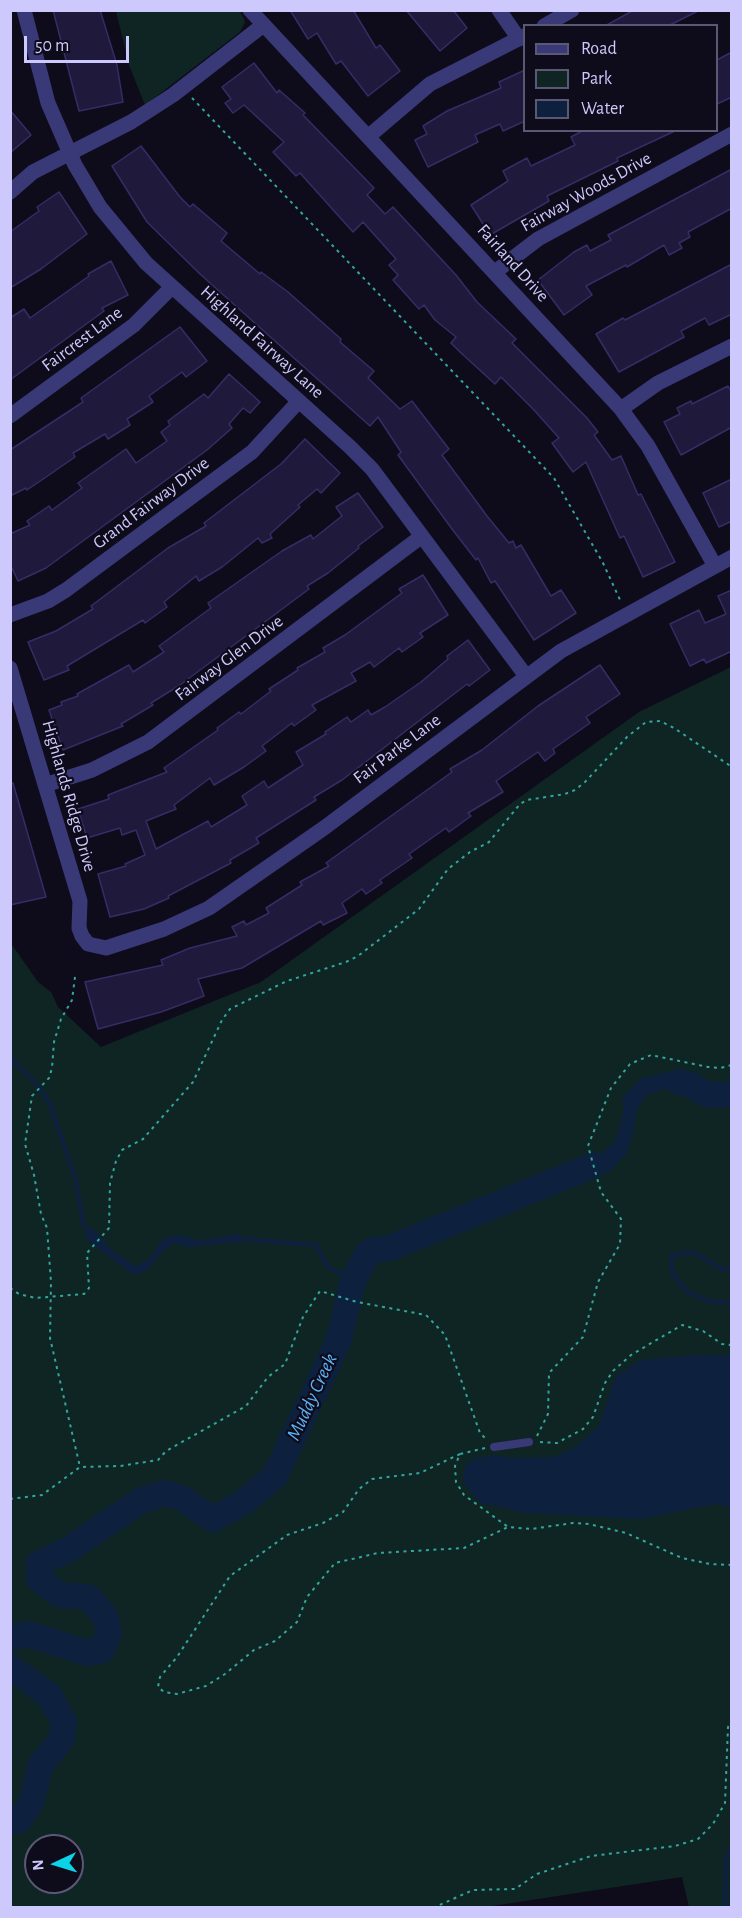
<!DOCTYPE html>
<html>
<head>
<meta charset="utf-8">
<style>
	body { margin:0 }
	#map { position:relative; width:742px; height:1918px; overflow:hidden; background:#0e0c1b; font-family:"Alegreya Sans",sans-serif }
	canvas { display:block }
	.frame { position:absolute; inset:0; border:12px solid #cec9fc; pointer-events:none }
	.legend { position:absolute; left:523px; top:24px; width:195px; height:108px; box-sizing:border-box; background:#0e0c1b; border:2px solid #5b5875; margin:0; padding:8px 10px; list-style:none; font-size:18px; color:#cec9fc }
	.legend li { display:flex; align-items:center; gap:12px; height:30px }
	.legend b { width:30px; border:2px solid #5b5875 }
	.north { position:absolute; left:24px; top:1834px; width:60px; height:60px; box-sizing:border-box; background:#0e0c1b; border:2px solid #5b5875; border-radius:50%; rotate:266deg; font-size:16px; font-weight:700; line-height:24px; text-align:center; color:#cec9fc }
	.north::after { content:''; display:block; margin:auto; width:21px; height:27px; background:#0bd4e6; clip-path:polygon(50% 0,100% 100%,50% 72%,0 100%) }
	.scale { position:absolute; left:24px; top:36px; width:105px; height:27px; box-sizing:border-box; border:3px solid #cec9fc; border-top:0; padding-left:8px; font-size:18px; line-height:21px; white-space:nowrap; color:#cec9fc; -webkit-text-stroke:4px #0e0c1b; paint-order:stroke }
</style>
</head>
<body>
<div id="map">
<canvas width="742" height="1918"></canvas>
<div class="frame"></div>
<ul class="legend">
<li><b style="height:8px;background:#3a3978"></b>Road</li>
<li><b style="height:16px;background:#0f2524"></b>Park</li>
<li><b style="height:16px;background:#0d213e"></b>Water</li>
</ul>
<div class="north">N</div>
<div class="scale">50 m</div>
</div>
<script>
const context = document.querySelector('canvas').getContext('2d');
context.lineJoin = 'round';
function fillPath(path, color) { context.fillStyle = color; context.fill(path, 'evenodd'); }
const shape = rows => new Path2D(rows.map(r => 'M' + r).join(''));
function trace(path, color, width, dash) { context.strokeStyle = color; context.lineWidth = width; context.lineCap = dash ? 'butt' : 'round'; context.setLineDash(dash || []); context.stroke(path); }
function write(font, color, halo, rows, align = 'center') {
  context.font = font + ' "Alegreya Sans",sans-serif'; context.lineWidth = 4.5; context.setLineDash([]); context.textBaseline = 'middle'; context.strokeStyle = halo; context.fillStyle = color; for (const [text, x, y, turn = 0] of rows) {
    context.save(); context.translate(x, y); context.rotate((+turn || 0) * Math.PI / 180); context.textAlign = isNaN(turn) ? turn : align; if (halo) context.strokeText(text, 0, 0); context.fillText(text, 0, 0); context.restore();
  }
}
const green = shape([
	[116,11,240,11,245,22,240,32,145,105,129,65],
	[731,667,731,1907,689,1907,682,1877,485,1907,11,1907,10,942,38,982,51,992,58,1007,101,1047,261,982,639,712],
	[36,1846,72,1846,72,1882,36,1882]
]);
const water = shape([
	[672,1071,717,1085,700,1103,674,1086,647,1095,636,1110,633,1134,627,1153,610,1171,565,1189,560,1169,600,1155,615,1142,624,1111,622,1098,641,1078],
	[93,1228,111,1250,136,1266,148,1260,162,1240,172,1236,181,1235,201,1241,240,1233,239,1244,232,1242,191,1247,173,1244,163,1251,148,1270,138,1274,131,1273,89,1242,85,1235],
	[696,1355,731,1355,731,1508,717,1504,640,1519,525,1513,481,1503,463,1483,465,1466,475,1458,498,1455,511,1458,554,1457,574,1448,599,1426,615,1377,640,1360]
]);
const stream = shape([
	[10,1058,35,1082,50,1104,76,1181,83,1223,90,1234],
	[234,1238,316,1245,327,1266,353,1281],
	[732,1268,724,1270,693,1252,671,1256,672,1272,686,1291,708,1301,732,1303],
	[725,1908,726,1859,732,1847]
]);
const river = shape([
	[679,1082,689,1084,708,1095,732,1094],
	[10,1638,28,1634,88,1653,102,1650,109,1632,105,1616,88,1597,60,1595,39,1579,39,1563,68,1550,140,1501,165,1493,181,1498,213,1519,244,1502,275,1476,338,1342,353,1281,368,1253,373,1250,390,1248,594,1165],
	[10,1667,49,1695,64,1722,62,1739,41,1764,31,1803,19,1820,10,1822]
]);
const building = shape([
	[53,10,100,10,117,65,123,102,79,111,53,10],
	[290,10,353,10,376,48,380,45,400,71,368,96,341,61,336,64,317,33,308,39,290,10],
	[406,10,453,10,467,28,440,51,406,10],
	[634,10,700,10,668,26,605,26,634,10],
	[732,52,732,97,717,104,717,60,732,52],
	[254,63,277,93,279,90,305,113,303,115,374,188,367,195,385,214,393,207,456,275,477,302,516,339,512,343,587,418,598,432,594,435,612,460,621,456,638,495,641,494,675,562,643,577,624,536,620,538,586,462,573,472,552,443,559,438,534,410,501,377,495,384,460,352,451,343,456,337,435,320,424,305,419,309,393,280,398,275,389,265,396,259,363,222,353,232,300,173,296,176,273,152,284,142,244,105,233,113,225,103,231,99,222,87,254,63],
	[525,70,525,121,503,131,500,124,475,135,478,142,428,167,415,140,427,134,423,126,447,111,501,88,499,82,525,70],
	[10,110,31,135,10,153,10,110],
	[584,130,677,130,617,158,618,161,547,196,549,201,490,235,471,205,508,181,503,171,527,158,531,166,575,145,571,137,584,130],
	[141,146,180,197,190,207,193,204,227,233,221,241,260,274,261,272,288,292,341,339,340,342,374,371,368,378,400,409,412,401,449,449,442,455,487,516,509,543,513,541,516,548,521,545,551,596,561,590,576,613,534,640,495,581,491,583,478,558,476,560,452,529,398,455,401,452,378,417,370,426,200,274,147,222,112,166,141,146],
	[732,169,732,208,688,232,690,237,679,243,682,248,669,255,664,245,627,267,626,265,586,286,592,295,564,315,538,280,574,252,587,245,590,251,611,240,608,235,732,169],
	[59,192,87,234,41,269,10,288,10,232,39,211,37,207,59,192],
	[111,261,128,295,102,308,104,311,10,380,10,318,24,309,30,318,89,276,88,274,111,261],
	[732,264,732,314,709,325,705,318,681,331,684,337,619,372,596,334,623,318,625,320,732,264],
	[180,327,207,361,186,377,182,372,149,396,153,402,127,419,130,425,108,439,105,434,73,453,75,457,49,475,27,490,26,488,10,496,10,450,83,402,81,398,180,327],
	[229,374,260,402,250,413,243,408,229,424,232,428,207,450,46,568,18,581,10,564,10,534,30,525,27,521,49,506,52,510,82,488,78,483,126,449,136,463,167,441,161,432,170,425,168,421,204,394,208,398,229,374],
	[728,386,732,393,732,427,681,455,664,422,680,414,677,408,691,401,692,404,728,386],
	[305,439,340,473,321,493,317,489,298,505,300,507,270,534,272,538,262,543,258,538,222,567,199,581,196,576,164,602,167,607,145,623,143,620,67,666,69,670,44,680,28,642,56,631,93,609,91,606,168,548,206,526,204,523,281,464,305,439],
	[732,479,732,521,719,527,703,493,732,479],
	[358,493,383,527,358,546,359,548,328,573,307,586,309,589,180,685,151,703,153,705,121,724,123,726,63,750,49,710,62,705,61,702,78,696,77,694,129,665,133,672,164,652,159,646,211,608,208,603,282,551,311,535,313,539,342,516,336,507,358,493],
	[423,575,448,615,420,633,423,637,402,652,399,648,374,667,370,662,351,673,356,681,312,705,316,710,294,726,292,723,262,746,266,751,244,767,214,785,210,778,174,805,176,809,146,821,156,849,208,821,211,827,247,805,242,796,264,781,268,788,303,765,296,752,326,734,325,732,347,717,351,722,368,710,371,715,385,707,421,682,448,659,447,656,468,640,490,670,469,686,467,684,342,780,314,797,316,800,256,838,259,843,230,860,231,863,168,896,169,898,144,909,110,917,98,874,126,866,125,864,145,855,136,830,122,835,120,828,87,838,78,809,109,799,108,795,167,772,164,768,218,730,217,728,239,712,241,714,271,691,269,689,298,670,297,668,325,652,323,648,345,635,402,593,399,589,423,575],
	[732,590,732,651,706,663,704,659,690,666,670,624,699,610,705,623,726,614,718,596,732,590],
	[600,665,620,694,586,717,590,723,553,749,555,753,545,761,538,752,496,781,503,792,468,813,471,816,449,832,446,828,409,854,412,858,380,880,382,883,366,894,362,889,342,903,347,913,323,925,321,921,242,968,198,979,204,996,161,1012,98,1029,85,982,163,965,161,960,190,948,237,936,232,927,244,921,246,925,269,913,266,908,302,885,300,882,329,866,326,863,452,772,450,769,482,750,538,706,600,665],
	[13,783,46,897,10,905,10,784,13,783]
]);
const path = shape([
	[192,98,554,478,603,563,621,602],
	[75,977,72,1000,61,1019,54,1042,52,1068,49,1078,32,1096,25,1144,34,1175,41,1214,47,1228,51,1282,50,1338,80,1467],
	[10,1288,19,1294,35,1298,84,1294,89,1288,87,1253,109,1228,110,1183,116,1161,122,1150,143,1139,193,1082,222,1020,230,1009,287,981,346,962,358,956,419,909,448,869,470,852,489,842,520,804,527,800,565,794,575,790,585,782,627,737,646,722,660,721,674,728,732,767],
	[537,1436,548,1414,549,1373,583,1337,598,1282,620,1244,621,1219,601,1192,588,1146,611,1088,630,1064,651,1055,708,1067,720,1068,732,1065],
	[540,1442,557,1443,583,1429,593,1417,605,1383,613,1371,631,1355,682,1325,703,1331,722,1344,732,1345],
	[485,1448,460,1454,455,1466,456,1482,464,1495,508,1527,531,1529,573,1523,589,1524,626,1533,682,1558,710,1564,732,1565],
	[460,1454,420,1473,372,1479,359,1489,343,1512,323,1523,287,1535,230,1576,177,1657,160,1677,158,1687,164,1692,177,1694,206,1686,225,1674,254,1650,275,1641,297,1622,307,1597,335,1563,378,1553,464,1548,508,1527],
	[10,1499,42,1495,80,1467,120,1466,158,1460,166,1451,246,1406,268,1377,285,1364,303,1317,320,1291,357,1302,426,1315,445,1335,480,1433,486,1439],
	[433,1908,473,1890,515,1889,537,1874,591,1856,675,1846,698,1839,713,1824,725,1803,728,1727,732,1722]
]);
const lane = shape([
	[494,1447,529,1442]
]);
const street = shape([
	[24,10,48,103,75,165,100,207,146,263,350,447,372,469,526,676],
	[250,10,621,409,648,446,715,566],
	[499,10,519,39],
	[544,26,572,10],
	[369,136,430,84,524,36],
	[10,192,33,172,131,122,173,95,262,26],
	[495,272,538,239,732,134],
	[621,409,658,383,732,346],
	[10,416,134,325,171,288],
	[10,615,48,601,66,590,252,452,299,401],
	[10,668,80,901,79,928,82,936,88,944,106,948,164,929,209,908,324,828,561,651,732,557],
	[45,785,92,770,148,742,422,536]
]);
const streetNames = [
	["Fairway Woods Drive",586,192,-29],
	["Fairland Drive",513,263,48],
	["Faircrest Lane",82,339,-37],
	["Highland Fairway Lane",262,342,42],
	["Grand Fairway Drive",151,503,-37],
	["Fairway Glen Drive",229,658,-37],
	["Fair Parke Lane",397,749,-37],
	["Highlands Ridge Drive",69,796,74]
];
const waterNames = [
	["Muddy Creek",312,1397,-65]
];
fillPath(green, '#0f2524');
fillPath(water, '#0d213e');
trace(stream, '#0d213e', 4.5);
trace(river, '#0d213e', 26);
fillPath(building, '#1f193b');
trace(building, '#372c66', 1.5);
trace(path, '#32a79e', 2, [3, 4.5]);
trace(lane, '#3a3978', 8);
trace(street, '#3a3978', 15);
write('18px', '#cec9fc', '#0e0c1b', streetNames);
write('italic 20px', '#5cb2f7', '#0e0c1b', waterNames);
</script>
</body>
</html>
